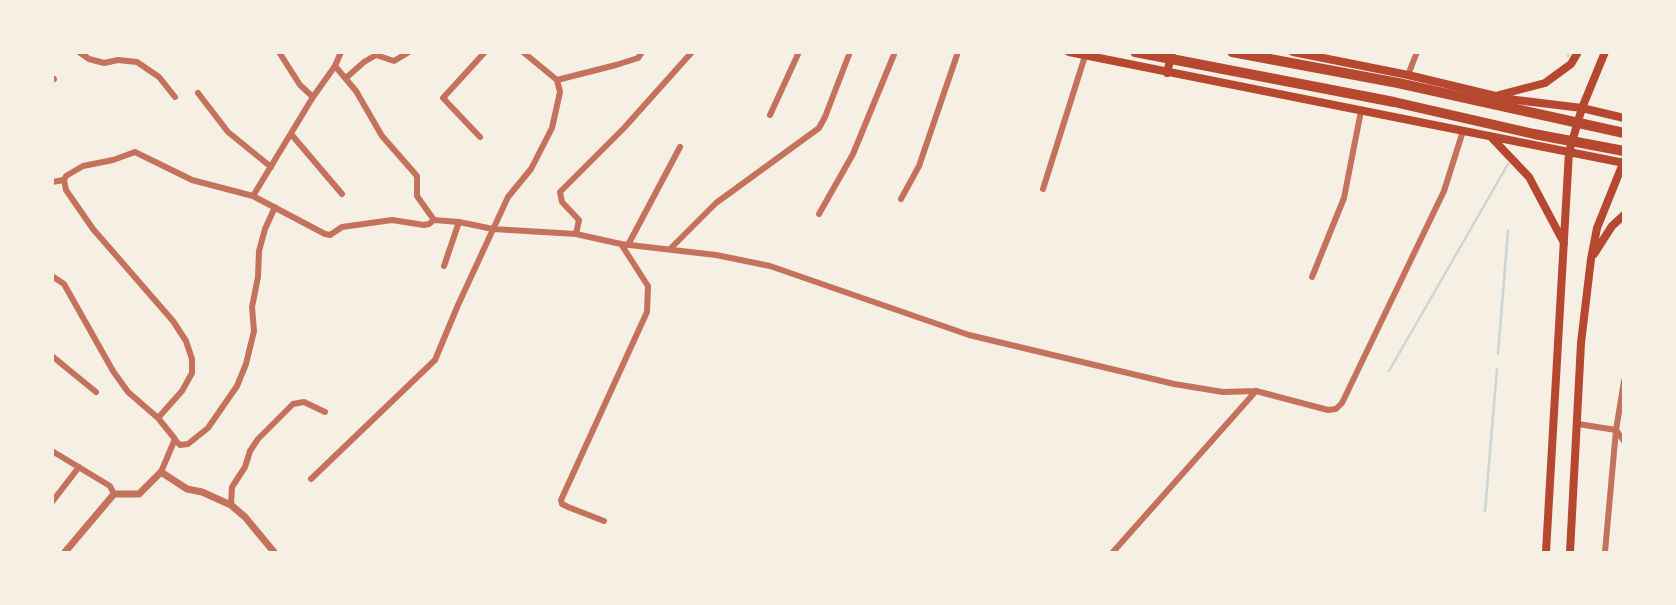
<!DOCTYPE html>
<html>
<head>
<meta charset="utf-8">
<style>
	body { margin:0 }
	#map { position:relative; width:1676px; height:605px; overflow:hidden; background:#f6efe4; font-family:Rubik,sans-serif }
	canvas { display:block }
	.frame { position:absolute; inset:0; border:54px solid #f6efe4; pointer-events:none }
</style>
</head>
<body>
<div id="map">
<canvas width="1676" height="605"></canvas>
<div class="frame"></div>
</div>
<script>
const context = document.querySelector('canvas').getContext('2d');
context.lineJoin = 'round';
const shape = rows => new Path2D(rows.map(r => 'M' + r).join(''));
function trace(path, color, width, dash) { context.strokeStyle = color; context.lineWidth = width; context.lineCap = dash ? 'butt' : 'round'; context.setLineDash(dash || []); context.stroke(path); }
const stream = shape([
	[1568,56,1570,52],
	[1498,354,1508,231],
	[1389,371,1508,164],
	[1485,511,1497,369]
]);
const minor = shape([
	[79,52,89,59,104,63,118,60,137,62,159,77,175,97],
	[279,52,300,85,313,97],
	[335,66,356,91,382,136,417,176,417,196,434,220],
	[1408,75,1417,52],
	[346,78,364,62,376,55,394,61,409,52],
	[52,80,54,79],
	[557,80,616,65,638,58,642,52],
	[198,93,228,132,271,167],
	[770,115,799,52],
	[291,134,342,194],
	[480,137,443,98,485,52],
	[64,180,66,190,93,229,173,321,186,341,192,359,192,373,182,391,158,418],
	[52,182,64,180,66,176,83,166,113,160,135,152,192,180,253,196,325,234,330,235,342,227,392,220,424,225,429,224,434,220,459,222,493,229,576,234,621,244,716,255,770,266,969,335,1174,384,1223,392,1256,391,1328,410,1336,409,1342,403,1444,191,1463,131],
	[1043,189,1085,56],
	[253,196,313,97,335,66,341,52],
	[901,199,919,166,958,52],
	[819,214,853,154,895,52],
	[576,234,579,220,562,202,560,192,624,128,692,52],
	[628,245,680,147],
	[670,249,716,203,819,128,825,117,850,52],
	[444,266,459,222],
	[52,276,64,284,113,371,128,392,158,418,175,439,161,472],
	[1312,277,1344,198,1361,111],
	[52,356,96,392],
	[1578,424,1616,430,1624,441],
	[175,440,180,445,188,444,208,428,237,386,246,364,254,331,252,307,258,277,259,251,265,229,275,207],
	[52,451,110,486,114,494],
	[311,479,435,360,458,305,508,197,531,169,552,128,560,92,557,80,523,52],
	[52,502,79,467],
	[231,505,232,487,245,467,250,451,258,439,293,404,304,402,325,412],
	[604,521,568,507,562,504,561,500,647,312,648,286,621,244],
	[1113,552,1256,391],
	[1605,552,1616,430,1624,381]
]);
const tertiary = shape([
	[65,552,114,494,139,494,161,472,187,489,202,492,231,505,245,517,274,552]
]);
const secondary = shape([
	[1069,52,1624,163],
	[1293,52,1408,75,1508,99,1582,108,1624,118],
	[1167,73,1172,52],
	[1499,95,1545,83,1571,64,1578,52],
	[1491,137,1529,177,1564,243],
	[1594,254,1612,226,1624,215],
	[1546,552,1569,152,1582,108,1605,52],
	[1570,552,1581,343,1591,259,1597,228,1624,161]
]);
const trunk = shape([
	[1135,52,1394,102,1534,134,1624,151],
	[1232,52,1398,83,1624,133]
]);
trace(stream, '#c9d6d2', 2.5);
trace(minor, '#c5725c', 6);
trace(tertiary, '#c5725c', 7);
trace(secondary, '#b5482f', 8);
trace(trunk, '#b5482f', 10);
</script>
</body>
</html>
